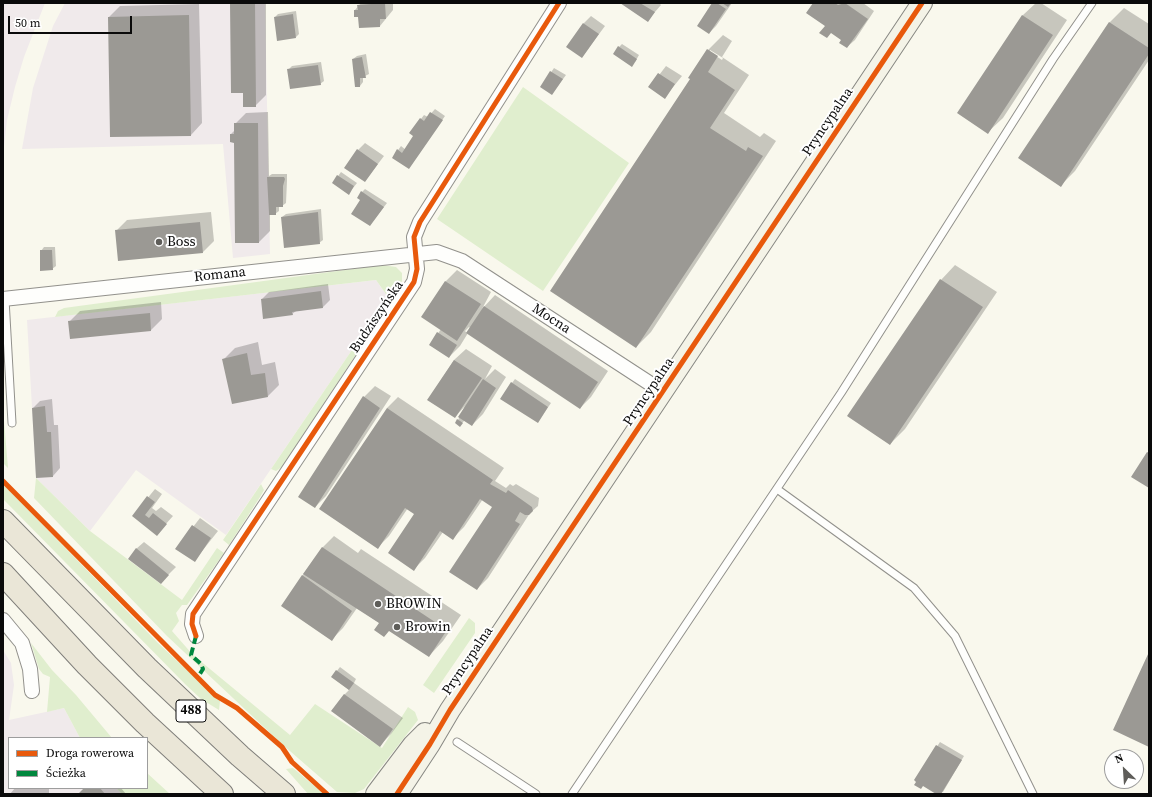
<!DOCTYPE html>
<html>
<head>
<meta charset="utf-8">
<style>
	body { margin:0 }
	#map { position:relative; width:1152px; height:797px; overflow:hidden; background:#f9f8ed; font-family:"Source Serif 4",serif }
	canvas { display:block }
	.frame { position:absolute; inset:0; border:4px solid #0a0a0a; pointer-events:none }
	.legend { position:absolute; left:8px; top:737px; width:140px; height:52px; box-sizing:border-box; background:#fff; border:1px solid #9d9d9d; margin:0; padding:5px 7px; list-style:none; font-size:12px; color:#0a0a0a }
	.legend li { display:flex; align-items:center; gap:8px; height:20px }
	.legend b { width:20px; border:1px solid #9d9d9d }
	.north { position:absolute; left:1104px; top:749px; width:40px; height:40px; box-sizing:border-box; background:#fff; border:1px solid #9d9d9d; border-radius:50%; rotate:335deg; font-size:11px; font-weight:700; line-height:16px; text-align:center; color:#0a0a0a }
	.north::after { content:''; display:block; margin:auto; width:14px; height:18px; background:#5e5d59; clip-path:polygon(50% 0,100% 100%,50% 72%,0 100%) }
	.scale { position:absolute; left:8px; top:16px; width:124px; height:18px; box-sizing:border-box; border:2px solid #0a0a0a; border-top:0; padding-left:5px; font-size:12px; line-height:14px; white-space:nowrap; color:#0a0a0a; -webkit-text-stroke:3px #fff; paint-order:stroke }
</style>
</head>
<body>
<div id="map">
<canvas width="1152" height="797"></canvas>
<div class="frame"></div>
<ul class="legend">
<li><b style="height:5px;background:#e8590c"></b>Droga rowerowa</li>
<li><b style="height:5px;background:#00873e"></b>Ścieżka</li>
</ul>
<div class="north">N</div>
<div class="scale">50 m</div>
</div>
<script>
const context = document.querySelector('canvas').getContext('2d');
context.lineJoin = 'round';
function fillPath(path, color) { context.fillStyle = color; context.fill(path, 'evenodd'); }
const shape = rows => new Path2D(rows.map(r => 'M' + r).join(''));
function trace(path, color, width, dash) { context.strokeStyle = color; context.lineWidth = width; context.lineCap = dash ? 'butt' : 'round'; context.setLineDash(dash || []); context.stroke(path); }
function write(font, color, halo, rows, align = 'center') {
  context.font = font + ' "Source Serif 4",serif'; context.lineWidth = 4; context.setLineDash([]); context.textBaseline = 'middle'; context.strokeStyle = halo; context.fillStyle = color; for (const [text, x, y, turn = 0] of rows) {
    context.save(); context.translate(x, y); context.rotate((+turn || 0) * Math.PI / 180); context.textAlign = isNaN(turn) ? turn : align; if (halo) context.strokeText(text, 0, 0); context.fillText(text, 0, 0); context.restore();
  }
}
const industrial = shape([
	[3,3,45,3,24,57,15,87,7,120,3,156],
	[65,3,265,3,270,254,233,258,223,144,22,149,33,88,53,26],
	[376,280,388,297,226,535,136,470,90,531,36,478,27,320],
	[3,650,11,663,14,685,9,720,64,708,80,738,9,738,9,788,116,788,122,794,3,794]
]);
const green = shape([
	[523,87,629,163,543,291,437,219],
	[382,265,396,267,402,273,402,281,399,289,282,467,276,471,271,469,388,297,376,280,55,317,58,311,64,308],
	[3,408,8,468,3,463],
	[36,478,90,531,182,600,217,548,224,553,187,605,182,605,176,613,179,621,172,631,193,655,290,735,315,704,382,748,408,707,415,712,418,720,364,789,355,793,337,792,283,745,167,636,34,498],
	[3,484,158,643,220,701,219,710,201,699,185,684,3,499],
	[261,484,264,490,260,497,229,545,223,540],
	[469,618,475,623,475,633,434,693,423,685],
	[481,638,486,641,481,649,448,691,446,690],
	[31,643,52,670,76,695,112,738,80,738,64,708,47,712,50,677,43,674,39,669],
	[293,768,324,794,308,794,286,769],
	[147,773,170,794,122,794,116,788,147,788]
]);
const shadow = shape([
	[231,3,266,3,266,95,255,106,244,92],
	[361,3,393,3,393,10,380,26,359,16,355,10],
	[622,3,659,3,661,5,648,20],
	[714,3,732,3,716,26,709,33],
	[814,3,863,3,874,11,855,40,847,47,842,39,826,25],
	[1036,3,1041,3,1067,20,1003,118,988,132,959,113,1023,15],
	[199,4,202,123,191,135,111,136,109,17,120,6],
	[1124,8,1149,24,1149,60,1075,171,1061,185,1019,158,1110,22],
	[296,11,299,34,296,37,275,17,278,14],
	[591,16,605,26,582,57,584,23],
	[723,35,732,41,722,57,749,75,724,113,760,137,764,133,776,141,651,332,636,347,691,79,708,50],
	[710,50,723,58,722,60,710,52],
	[622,44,639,55,635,62,619,47],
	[366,54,369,74,363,77,363,82,360,86,353,59,357,56],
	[321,62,324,81,320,84,288,70,292,66],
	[666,66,682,76,665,97,650,87],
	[554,68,566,75,552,94,541,87],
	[435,109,445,116,409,168,393,157,401,146,406,150,415,136,410,133,424,115,428,117],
	[268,112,269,176,272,174,287,174,287,181,286,203,282,206,279,206,279,211,275,214,270,214,270,231,259,242,235,142,231,134,235,130,235,124,246,113],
	[365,143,384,156,365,181,358,150],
	[341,172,357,183,349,193,333,183],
	[365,189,387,203,373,221,362,192],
	[321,209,323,240,319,243,282,217,286,214],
	[211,212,214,241,203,252,116,231,127,220],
	[44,247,55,247,56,266,52,269,41,251],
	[955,265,997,292,905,429,890,444,941,280],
	[457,270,491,292,482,309,495,295,608,371,591,397,580,408,468,333,460,346,449,357,430,345,441,329,423,317,446,281],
	[469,327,470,328,467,333,465,331],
	[328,284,330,300,323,307,296,311,292,314,262,299,269,292],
	[161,302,162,319,151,330,69,322,80,311],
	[258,342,262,365,275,362,279,385,268,396,224,359,235,348],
	[466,349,492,366,485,379,495,369,506,377,483,414,472,425,465,420,460,425,458,420,465,406,455,417,428,400,454,360],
	[515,379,551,403,538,422,512,383],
	[375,386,391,396,326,496,315,507,364,397],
	[398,397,504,468,495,481,506,488,510,484,513,486,516,484,539,498,538,506,530,513,488,578,477,589,493,506,483,499,464,527,453,538,443,532,425,558,414,569,416,513,408,508,389,536,378,547,387,408],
	[52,399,54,425,58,425,60,468,53,476,33,408,40,401],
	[155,489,162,494,152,508,156,511,161,507,173,516,157,534,133,516],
	[200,518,218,531,195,560,176,549],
	[334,536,358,553,361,549,461,615,443,641,429,656,357,608,343,628,332,639,302,576,323,547],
	[144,542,176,567,168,575,136,549],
	[340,667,356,679,354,683,403,718,391,734,380,745,344,695,349,690,332,677],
	[940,742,964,756,943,792,938,794,915,780],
	[15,788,49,788,49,794,10,794],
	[85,788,121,788,126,794,82,794]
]);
const building = shape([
	[230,3,255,3,256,107,243,107,243,93,231,93],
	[385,3,386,19,380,19,380,27,359,28,358,17,354,17,354,10,358,10,357,5],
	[620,3,640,3,655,12,648,22],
	[712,3,717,3,726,9,709,34,697,26],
	[722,3,731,3,728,7],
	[813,3,835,3,838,5,845,3,868,19,847,48,839,43,841,40,831,33,827,38,819,33,825,26,806,13],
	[293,14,296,38,277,41,274,17],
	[189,15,191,136,110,137,108,17],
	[1022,15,1053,35,988,134,957,113],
	[1109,22,1149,48,1149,54,1061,187,1018,158],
	[583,23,599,34,582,58,566,47],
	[618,46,637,59,632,67,613,54],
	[707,49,718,56,708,72,735,90,710,128,746,151,748,147,763,156,636,348,550,291,690,79,688,78],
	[362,57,366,78,360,78,360,87,355,87,352,59],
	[318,65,321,85,290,89,287,69],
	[550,71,563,79,552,95,540,87],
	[658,73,675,84,665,99,648,87],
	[430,112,443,120,409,169,392,158,397,149,402,153,413,136,409,133,420,118,424,121],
	[234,123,258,123,259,243,235,243,234,143,230,142,230,134,234,134],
	[357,149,378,164,365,182,344,168],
	[337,175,354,186,349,195,332,183],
	[267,177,284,177,285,179,283,186,283,207,276,207,276,215,269,215,269,213],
	[361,191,384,207,370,226,351,214,360,200,357,198],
	[318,212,320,244,284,248,281,217],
	[200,222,203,253,118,261,115,230],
	[40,250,52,250,53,270,40,271],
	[940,279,983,307,890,445,847,416],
	[445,281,481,304,457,341,421,317],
	[321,291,323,308,292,312,293,315,263,319,261,299],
	[484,306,598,382,580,409,466,333],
	[150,313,151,331,70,339,68,321],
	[437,332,457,345,449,358,429,345],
	[247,353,251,375,265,373,268,397,232,404,222,359],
	[454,360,482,378,455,418,427,400],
	[483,379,496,388,472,426,458,417],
	[511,382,548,407,538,423,500,399],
	[363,396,380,408,315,508,298,497],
	[45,406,47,432,51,432,53,477,36,478,32,408],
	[387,408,493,480,490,484,506,493,508,490,532,507,533,511,529,515,525,515,520,512,515,521,520,524,477,590,449,572,492,507,480,499,453,540,440,531,414,571,388,553,414,514,405,508,378,549,319,509],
	[457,419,463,423,460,427,455,423],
	[1147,452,1149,453,1149,488,1131,477],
	[147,496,155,502,145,515,149,518,153,513,167,524,157,536,132,516],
	[192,525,211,538,195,562,175,549],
	[322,547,447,630,429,657,389,631,384,637,374,630,379,623,303,574],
	[136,548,169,575,161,584,128,559],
	[302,575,352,611,332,641,281,606],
	[1149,652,1149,747,1113,730],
	[336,670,354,683,349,690,331,677],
	[344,694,393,729,380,747,331,711],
	[936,745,962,760,941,794,936,794,923,786,921,789,914,785,916,782,914,780],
	[84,788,100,788,105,794,80,794,79,793]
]);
const lane = shape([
	[5,299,12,423],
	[777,489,914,588,955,636,1033,794],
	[457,742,536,794],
	[572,794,841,393,1053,59,1092,3]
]);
const street = shape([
	[3,299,437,252,462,261,663,392],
	[3,620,22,643,30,669,32,691],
	[196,636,192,624,193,614,414,282,417,269,414,237,420,222,559,3]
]);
const secondary = shape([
	[376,794,413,745,425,733],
	[397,794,430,744,450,710,922,3]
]);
const primary = shape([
	[3,521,147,668,240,756,284,794],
	[3,574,87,665,145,723,222,794]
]);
const quiet = shape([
	[196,636,191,655,201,664,203,669,198,677]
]);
const cycleway = shape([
	[3,481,215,695,237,708,282,747,292,762,327,794],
	[196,636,192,624,193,614,414,282,417,269,414,237,420,222,559,3],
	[397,794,430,744,450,710,922,3]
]);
const markers = [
	[159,242,4,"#5e5d59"],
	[378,604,4,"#5e5d59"],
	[397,627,4,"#5e5d59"]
];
const shields = [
	[191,711,30]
];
const shieldNames = [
	["488",191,711]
];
const streetNames = [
	["Pryncypalna",828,122,-56],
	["Romana",220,275,-6],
	["Budziszyńska",377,317,-56],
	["Mocna",551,319,33],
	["Pryncypalna",649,392,-56],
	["Pryncypalna",468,661,-56]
];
const poiNames = [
	["Boss",167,242],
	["BROWIN",386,604],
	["Browin",405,627]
];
fillPath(industrial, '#f0eaeb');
fillPath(green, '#e0eece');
fillPath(shadow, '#0003');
fillPath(building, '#9b9994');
trace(lane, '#92918c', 9);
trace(street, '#92918c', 16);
trace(secondary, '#888883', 22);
trace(primary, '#7f7e7a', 24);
trace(lane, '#fefefc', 7);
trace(street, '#fefefc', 14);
trace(secondary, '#f4f3e7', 20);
trace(primary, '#eae6d7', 22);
trace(quiet, '#00873e', 4, [8, 4]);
trace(cycleway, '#e8590c', 5);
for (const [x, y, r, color] of markers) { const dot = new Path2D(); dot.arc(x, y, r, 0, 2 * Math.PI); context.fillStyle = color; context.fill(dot); trace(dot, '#fff', 1.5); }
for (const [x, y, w] of shields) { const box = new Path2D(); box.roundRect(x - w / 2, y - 11, w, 22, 3); context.fillStyle = '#fff'; context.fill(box); trace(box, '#0a0a0a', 1); }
write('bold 13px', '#0a0a0a', null, shieldNames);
write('14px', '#0a0a0a', '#fff', streetNames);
write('14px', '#0a0a0a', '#fff', poiNames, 'left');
</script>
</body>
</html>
